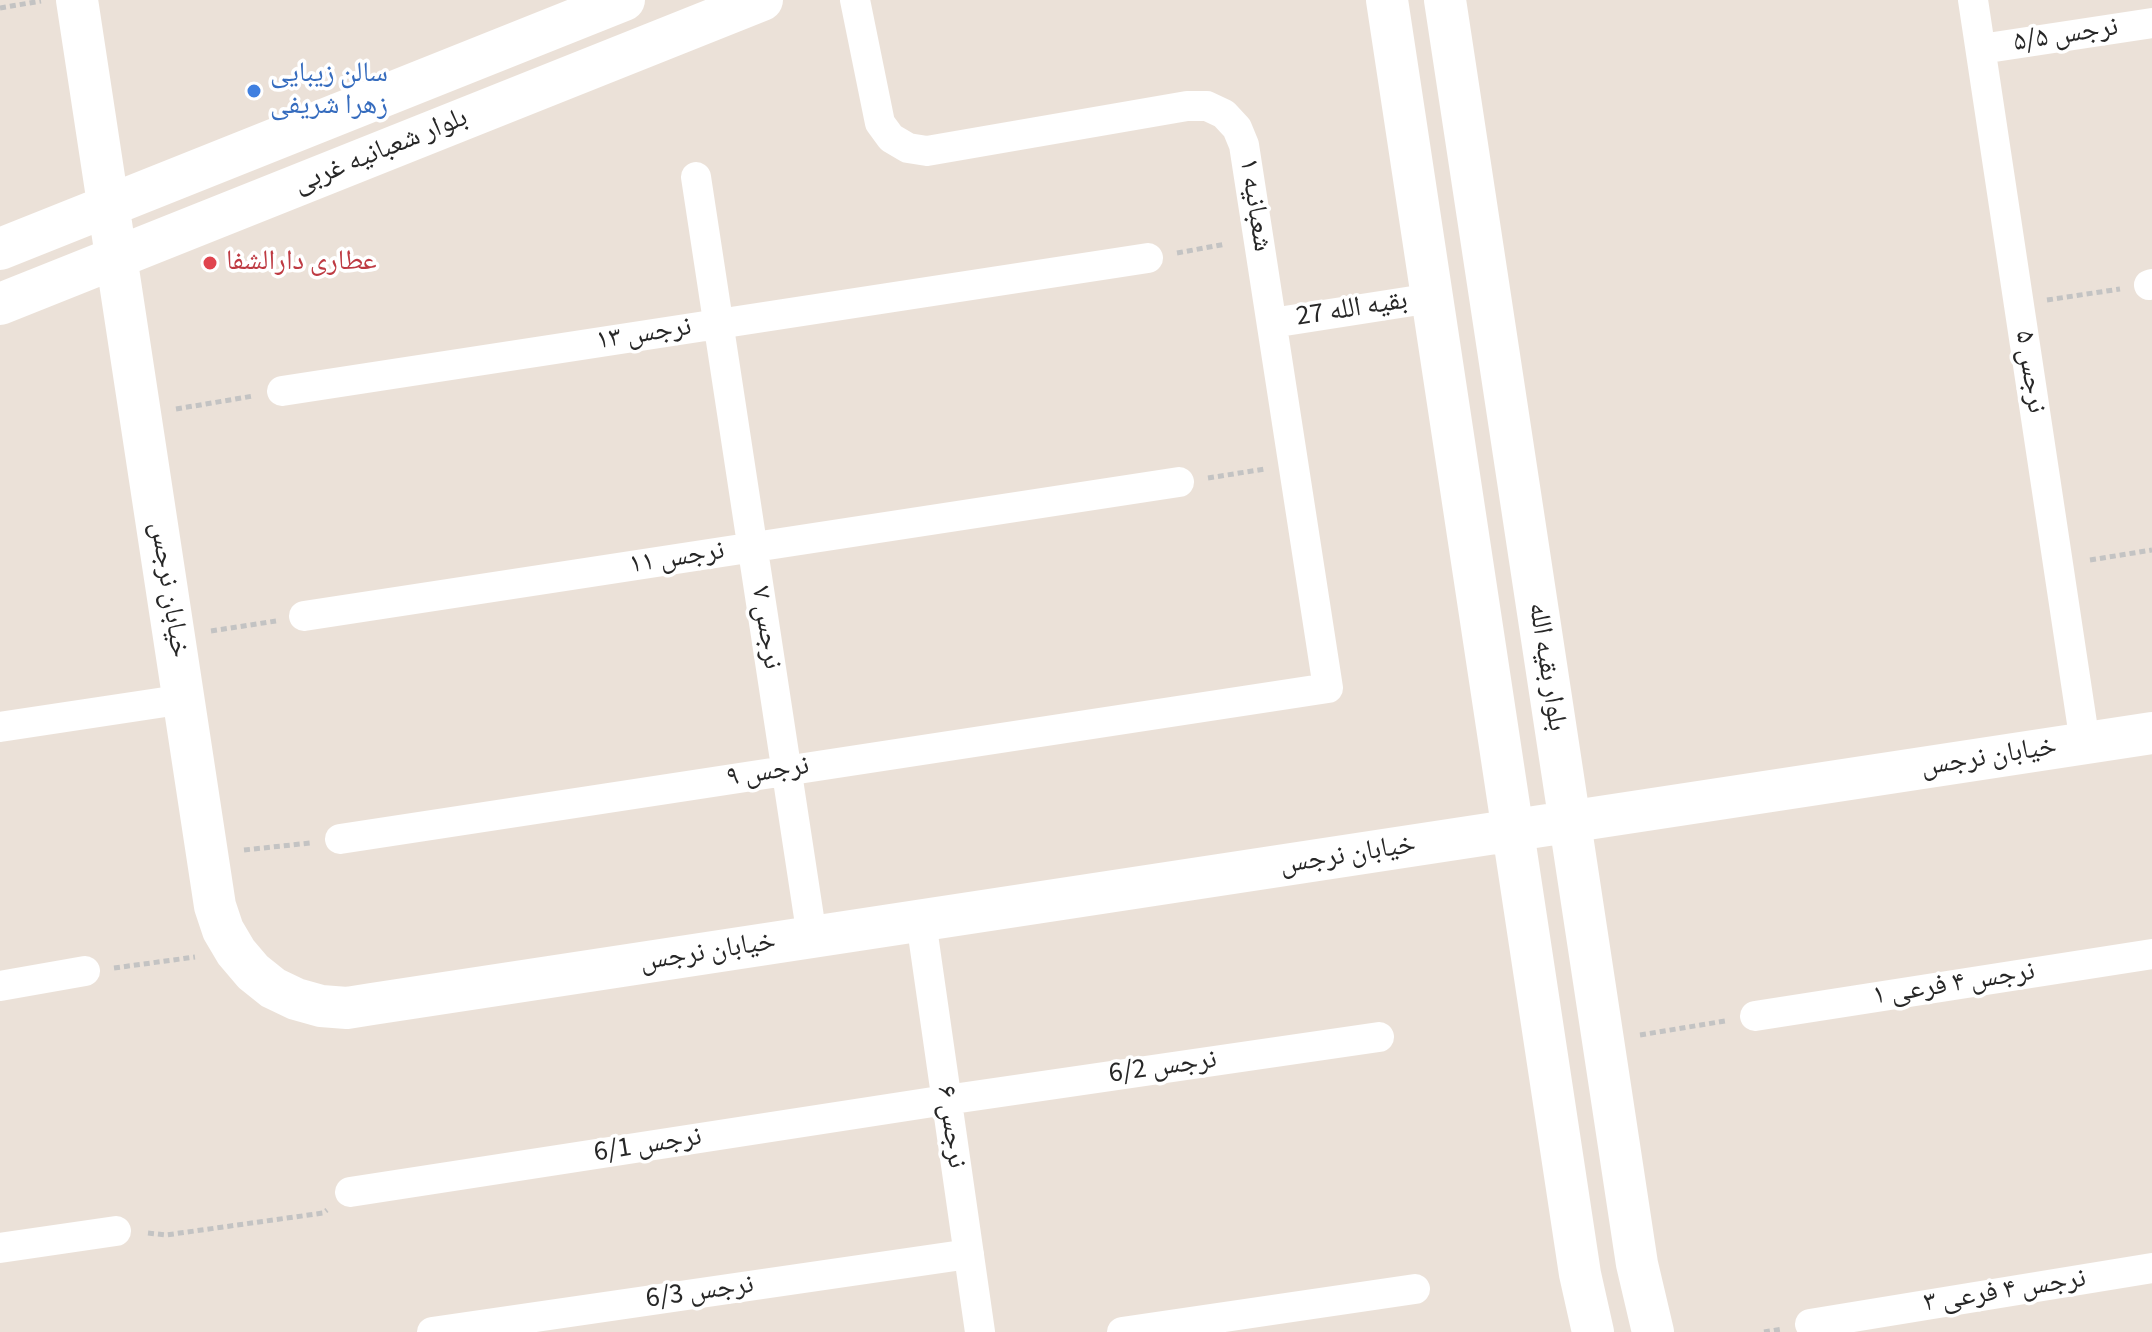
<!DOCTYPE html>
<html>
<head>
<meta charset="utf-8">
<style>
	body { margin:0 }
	canvas { display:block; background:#ebe1d8 }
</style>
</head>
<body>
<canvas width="2152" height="1332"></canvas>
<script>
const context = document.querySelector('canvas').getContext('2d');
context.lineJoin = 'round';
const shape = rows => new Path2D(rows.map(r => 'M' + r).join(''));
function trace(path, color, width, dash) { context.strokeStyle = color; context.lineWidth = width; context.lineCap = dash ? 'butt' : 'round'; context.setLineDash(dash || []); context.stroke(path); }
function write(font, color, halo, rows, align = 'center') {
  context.font = font + ' "Source Sans 3","Noto Naskh Arabic",sans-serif'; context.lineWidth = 7; context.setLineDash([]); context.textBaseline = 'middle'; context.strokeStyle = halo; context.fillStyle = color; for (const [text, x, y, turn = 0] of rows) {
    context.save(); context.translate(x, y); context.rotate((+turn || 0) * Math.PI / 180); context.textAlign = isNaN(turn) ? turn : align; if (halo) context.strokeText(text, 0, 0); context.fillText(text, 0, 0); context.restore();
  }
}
const path = shape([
	[0,8,41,1],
	[1177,253,1226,244],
	[2047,300,2120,289],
	[176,409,253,396],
	[1208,478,1265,469],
	[2090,560,2152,550],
	[211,631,276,621],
	[244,850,310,843],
	[114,968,195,957],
	[1640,1035,1725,1021],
	[148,1233,166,1235,323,1213,327,1210],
	[1764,1332,1782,1329]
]);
const street = shape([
	[1973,0,2085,743],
	[1981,49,2152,23],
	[696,177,812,937],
	[2149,285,2152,284],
	[1272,323,1432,298],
	[282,391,1148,258],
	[304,616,1179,482],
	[0,727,185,699],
	[340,839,1328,688,1244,145,1237,128,1224,114,1207,106,1187,106,927,151,908,148,891,138,880,123,855,0],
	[921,921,980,1332],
	[0,986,85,971],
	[1755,1016,2152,954],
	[350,1192,946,1100,1379,1037],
	[0,1248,116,1231],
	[1810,1324,2152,1268],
	[432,1332,969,1254],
	[1122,1332,1415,1289]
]);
const secondary = shape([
	[77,0,215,906,223,930,236,952,253,972,273,988,296,999,321,1006,347,1008,372,1004,2152,733],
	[1387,0,1580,1274,1593,1332],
	[1445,0,1637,1264,1653,1332],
	[0,249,624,0],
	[0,304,762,0]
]);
const markers = [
	[254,91,8,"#3f7fe0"],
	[210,263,8,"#e0444e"]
];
const streetNames = [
	["نرجس ۵/۵",2066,36,-9],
	["بلوار شعبانیه غربی",381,152,-22],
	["شعبانیه ۱",1254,205,81],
	["بقیه الله 27",1352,310,-9],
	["نرجس ۱۳",644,335,-9],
	["نرجس ۵",2029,372,81],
	["نرجس ۱۱",677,559,-9],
	["خیابان نرجس",168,590,81],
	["نرجس ۷",765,628,81],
	["بلوار بقیه الله",1546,667,81],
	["خیابان نرجس",1989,758,-9],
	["نرجس ۹",768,773,-9],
	["خیابان نرجس",1348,856,-9],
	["خیابان نرجس",708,953,-9],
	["نرجس ۴ فرعی ۱",1954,985,-9],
	["نرجس 6/2",1163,1068,-8],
	["نرجس ۶",950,1127,82],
	["نرجس 6/1",648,1146,-9],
	["نرجس ۴ فرعی ۳",2005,1292,-9],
	["نرجس 6/3",700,1293,-8]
];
const shopNames = [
	["سالن زیبایی",270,75],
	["زهرا شریفی",270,107]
];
const healthNames = [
	["عطاری دارالشفا",226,263]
];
trace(path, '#c3c3c3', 5, [6, 4]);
trace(street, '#fff', 30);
trace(secondary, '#fff', 42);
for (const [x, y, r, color] of markers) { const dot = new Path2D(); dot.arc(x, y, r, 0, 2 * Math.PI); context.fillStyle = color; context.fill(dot); trace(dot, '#fff', 3); }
write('28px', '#272727', '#fff', streetNames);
write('28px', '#366cbe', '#fff', shopNames, 'left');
write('28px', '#be3a42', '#fff', healthNames, 'left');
</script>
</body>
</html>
